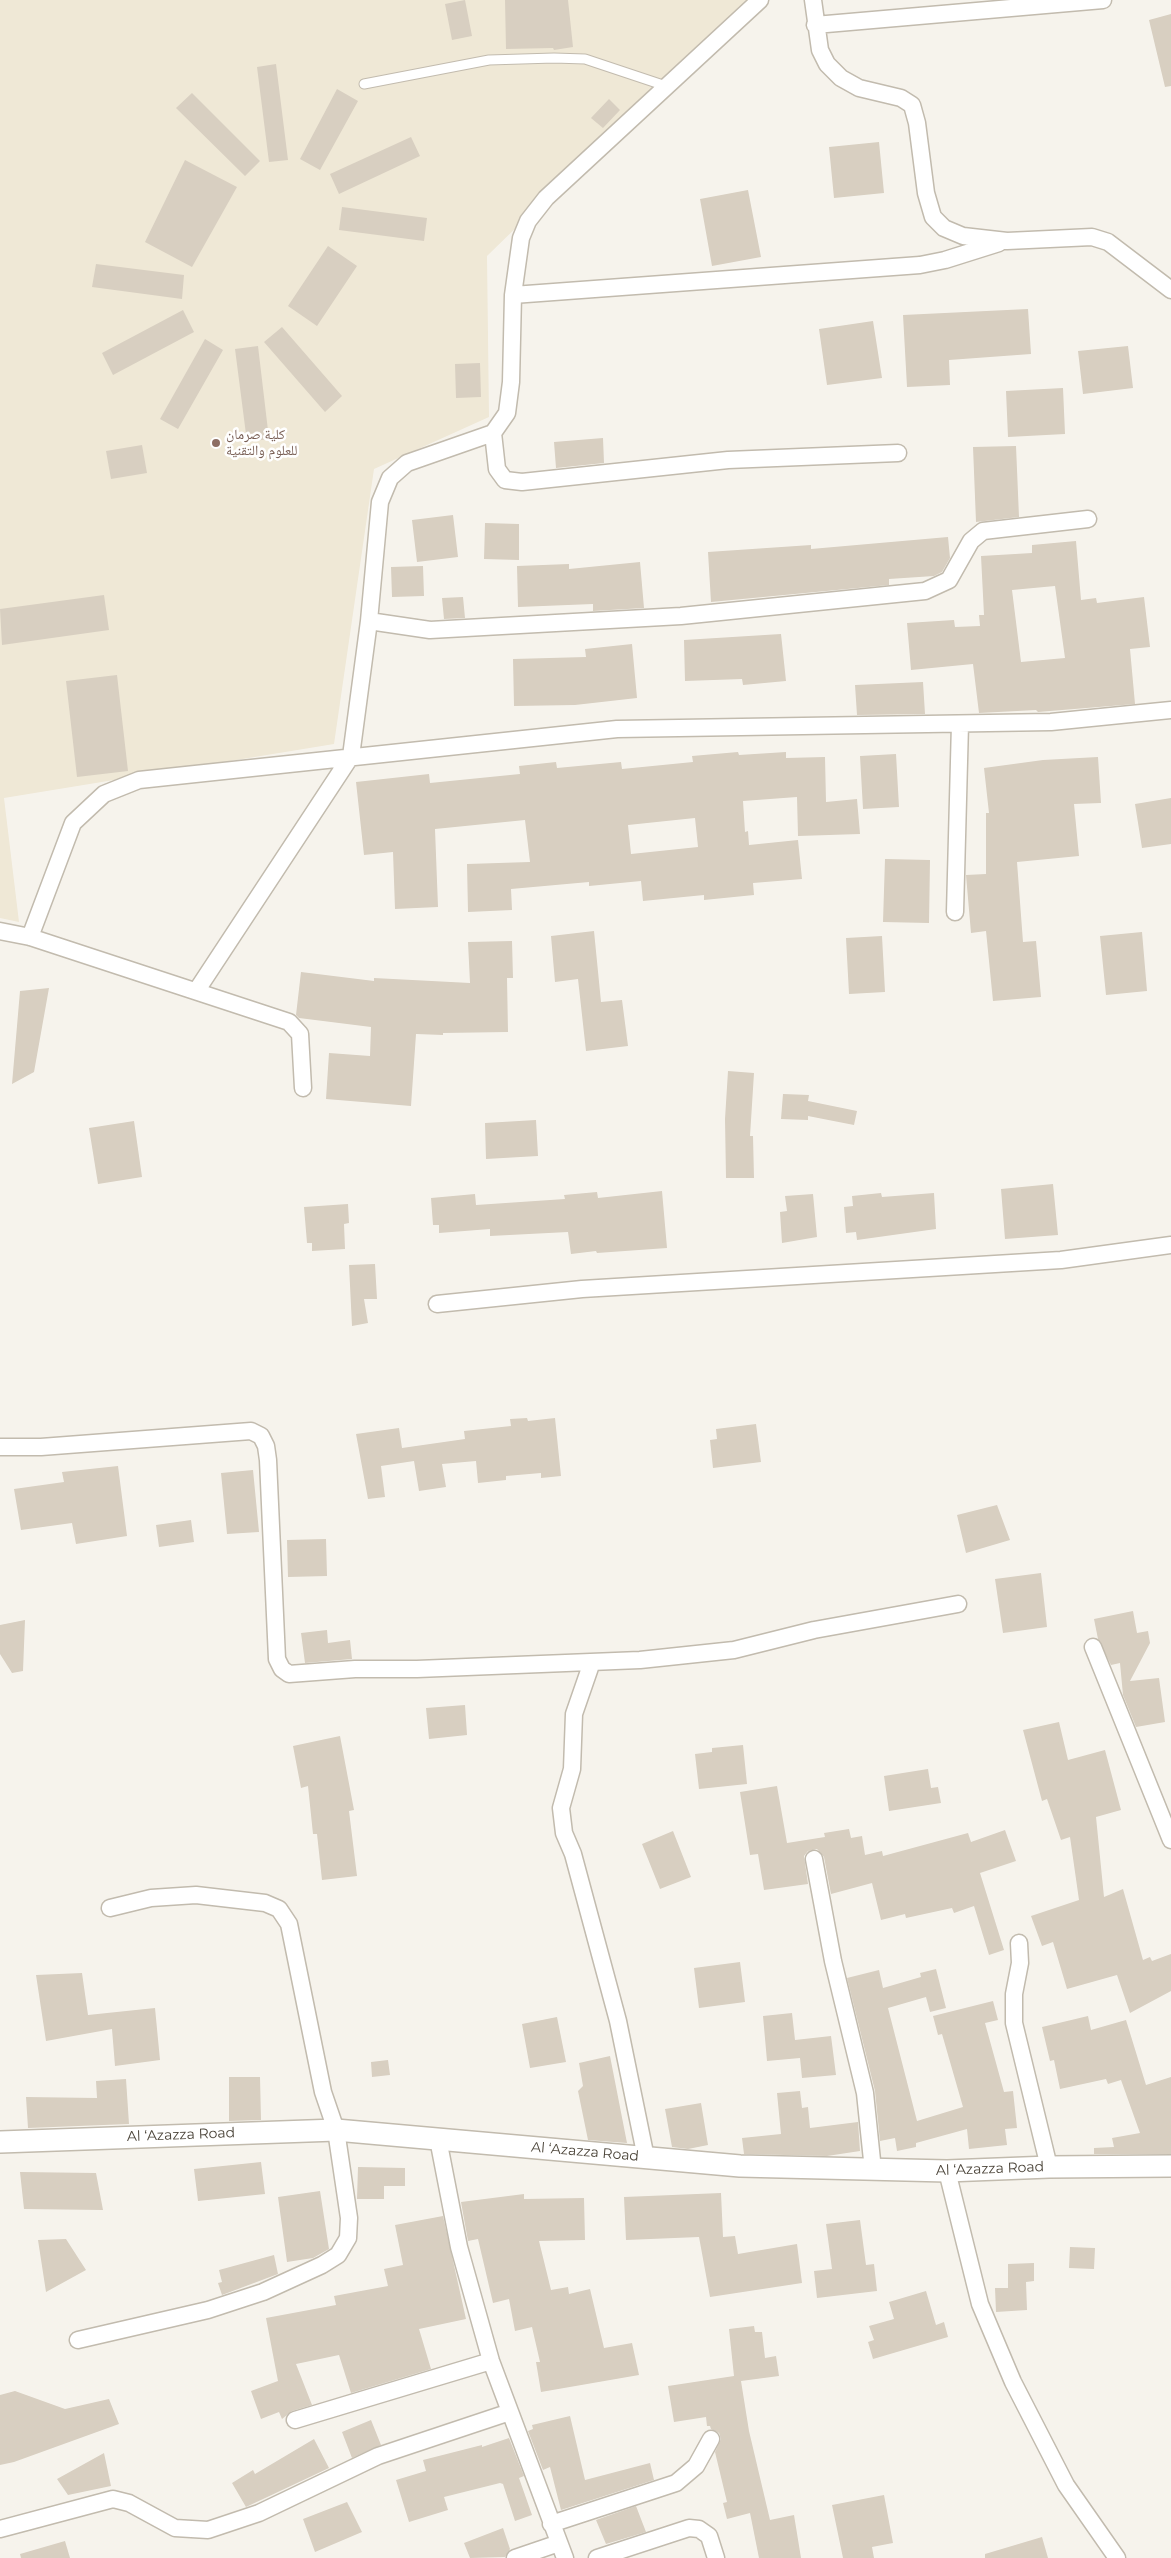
<!DOCTYPE html>
<html>
<head>
<meta charset="utf-8">
<style>
	body { margin:0 }
	canvas { display:block; background:#f6f3ec }
</style>
</head>
<body>
<canvas width="1171" height="2558"></canvas>
<script>
const context = document.querySelector('canvas').getContext('2d');
context.lineJoin = 'round';
function fillPath(path, color) { context.fillStyle = color; context.fill(path, 'evenodd'); }
const shape = rows => new Path2D(rows.map(r => 'M' + r).join(''));
function trace(path, color, width, dash) { context.strokeStyle = color; context.lineWidth = width; context.lineCap = dash ? 'butt' : 'round'; context.setLineDash(dash || []); context.stroke(path); }
function write(font, color, halo, rows, align = 'center') {
  context.font = font + ' Montserrat,"Noto Naskh Arabic",sans-serif'; context.lineWidth = 5; context.setLineDash([]); context.textBaseline = 'middle'; context.strokeStyle = halo; context.fillStyle = color; for (const [text, x, y, turn = 0] of rows) {
    context.save(); context.translate(x, y); context.rotate((+turn || 0) * Math.PI / 180); context.textAlign = isNaN(turn) ? turn : align; if (halo) context.strokeText(text, 0, 0); context.fillText(text, 0, 0); context.restore();
  }
}
const education = shape([
	[0,0,750,0,487,256,489,417,374,469,334,744,4,798,19,922,0,918]
]);
const building = shape([
	[465,0,472,36,452,40,445,4],
	[505,0,568,0,573,47,554,50,553,48,506,49],
	[1171,14,1171,86,1165,87,1149,20],
	[276,64,288,160,269,162,257,67],
	[337,89,358,101,320,170,300,159],
	[192,93,260,161,245,176,176,108],
	[609,99,620,110,603,128,591,118],
	[411,137,420,156,339,194,330,174],
	[879,142,884,193,834,198,829,147],
	[185,160,237,187,192,267,145,242],
	[748,190,761,257,712,266,700,199],
	[342,207,427,218,424,241,339,230],
	[328,246,357,266,317,326,288,306],
	[96,264,184,275,182,299,92,287],
	[1028,309,1031,354,949,360,950,385,907,387,903,315],
	[183,310,194,332,113,375,102,353],
	[873,321,882,378,827,385,819,329],
	[282,327,342,396,325,412,264,342],
	[205,339,223,350,178,429,160,419],
	[258,346,269,439,247,442,235,349],
	[1128,346,1133,388,1083,394,1078,351],
	[480,363,481,397,456,398,455,364],
	[1063,388,1065,434,1008,437,1006,391],
	[603,438,604,463,556,468,554,442],
	[142,445,147,473,111,479,106,451],
	[1016,446,1019,517,976,522,973,447],
	[453,515,458,557,417,562,412,520],
	[485,523,519,524,519,560,484,559],
	[948,537,950,558,942,572,934,576,889,579,889,585,711,602,708,552,811,545,811,549],
	[1076,541,1081,600,1096,598,1097,603,1144,597,1150,647,1130,649,1135,704,1038,712,1036,710,979,713,973,664,911,670,907,623,954,620,955,627,980,626,979,615,984,615,981,556,1032,553,1032,545],
	[1055,586,1065,658,1021,662,1012,590],
	[640,562,644,608,593,611,593,604,518,607,517,566,569,564,569,569],
	[423,566,424,596,392,597,391,567],
	[104,595,109,630,2,645,0,609],
	[463,597,465,618,444,619,442,598],
	[781,634,786,681,743,685,742,679,685,681,684,640],
	[632,644,637,698,575,705,514,706,513,659,586,657,585,649],
	[117,675,128,771,77,777,66,681],
	[923,682,925,714,857,715,855,685],
	[738,752,739,755,786,752,786,758,825,757,826,802,857,799,860,834,798,836,797,797,743,801,745,832,748,831,749,845,798,840,802,879,753,883,754,895,704,900,704,895,643,901,641,881,589,886,589,882,511,889,512,910,468,912,467,864,530,862,525,820,435,829,438,907,395,909,393,852,364,855,356,782,429,774,430,783,520,774,519,766,556,762,557,768,621,762,622,769,693,762,692,756],
	[695,818,698,847,631,854,628,825],
	[896,754,899,807,863,809,860,756],
	[1098,757,1101,803,1074,804,1079,856,1017,862,1023,942,1036,941,1041,997,993,1001,986,931,971,933,966,875,986,874,986,813,989,813,984,768,1043,760],
	[1171,798,1171,844,1142,848,1135,804],
	[885,859,930,860,929,923,883,922],
	[594,931,601,1002,622,1000,628,1046,586,1051,578,979,555,982,551,936],
	[1142,932,1147,991,1106,995,1100,936],
	[882,936,885,992,849,994,846,938],
	[512,941,513,978,507,978,508,1032,443,1033,443,1035,416,1034,411,1106,326,1099,329,1053,370,1056,371,1027,299,1018,296,1015,301,972,374,981,374,978,470,983,468,942],
	[49,988,34,1072,12,1084,20,991],
	[728,1071,754,1073,750,1136,753,1136,754,1178,726,1178,725,1119],
	[783,1094,809,1095,808,1101,857,1111,854,1125,808,1116,808,1120,781,1119],
	[536,1120,538,1156,486,1159,485,1123],
	[134,1121,142,1177,98,1184,89,1128],
	[1053,1184,1058,1235,1005,1239,1001,1189],
	[662,1191,667,1248,597,1253,596,1251,571,1254,568,1232,490,1236,490,1229,439,1233,439,1225,433,1225,431,1198,475,1194,476,1205,565,1199,564,1195,597,1192,598,1198],
	[881,1193,882,1197,934,1193,936,1229,857,1240,856,1232,846,1233,844,1207,853,1206,852,1196],
	[813,1194,817,1237,782,1243,780,1212,787,1211,785,1196],
	[348,1204,349,1223,344,1224,345,1249,312,1251,312,1243,307,1243,304,1207],
	[375,1264,377,1299,364,1299,368,1323,352,1326,349,1265],
	[527,1418,528,1421,555,1418,561,1476,541,1478,541,1473,506,1476,506,1480,478,1483,476,1461,442,1464,446,1487,419,1491,414,1461,381,1466,385,1497,368,1499,356,1434,399,1428,402,1448,465,1439,464,1431,511,1426,510,1419],
	[756,1424,761,1462,713,1468,710,1440,717,1439,716,1429],
	[118,1466,127,1536,76,1544,72,1523,21,1530,14,1489,64,1482,62,1472],
	[253,1470,259,1532,227,1534,221,1473],
	[997,1505,1010,1540,966,1553,957,1515],
	[191,1520,194,1542,159,1547,156,1525],
	[326,1539,327,1576,288,1577,287,1540],
	[1041,1573,1047,1627,1003,1633,995,1579],
	[1133,1611,1137,1633,1148,1631,1150,1643,1130,1681,1159,1678,1165,1722,1136,1727,1123,1695,1120,1663,1111,1665,1098,1639,1094,1619],
	[25,1620,23,1671,12,1673,0,1654,0,1625],
	[327,1630,328,1643,350,1640,352,1659,305,1663,301,1633],
	[465,1705,467,1735,429,1739,426,1708],
	[1059,1722,1068,1760,1105,1750,1121,1810,1096,1817,1104,1897,1123,1889,1143,1960,1150,1957,1152,1961,1171,1954,1171,1991,1130,2013,1117,1975,1067,1989,1053,1942,1042,1946,1031,1916,1079,1900,1070,1837,1061,1840,1047,1799,1042,1801,1023,1730],
	[340,1736,354,1810,349,1811,357,1876,322,1880,317,1834,313,1834,308,1786,301,1788,293,1746],
	[743,1745,747,1784,699,1789,695,1754,712,1752,712,1748],
	[928,1769,931,1788,938,1787,941,1803,889,1811,884,1776],
	[777,1786,787,1843,825,1837,824,1833,849,1829,851,1838,862,1836,865,1855,882,1851,883,1856,968,1833,971,1842,1005,1830,1016,1861,980,1873,1004,1950,989,1955,974,1906,954,1913,952,1908,906,1918,905,1914,881,1920,872,1883,831,1894,824,1857,817,1849,808,1851,804,1856,808,1884,764,1890,758,1854,750,1855,740,1792],
	[673,1831,691,1877,660,1889,642,1844],
	[740,1962,745,2002,699,2008,694,1968],
	[936,1969,946,2008,930,2012,926,1997,888,2008,917,2121,963,2107,942,2034,938,2035,933,2016,993,2001,998,2020,985,2023,1004,2092,1013,2091,1017,2128,1005,2129,1007,2145,969,2149,967,2129,916,2143,916,2147,897,2151,895,2138,880,2141,875,2091,847,1978,879,1970,883,1988,921,1977,920,1973],
	[82,1973,88,2015,155,2008,160,2060,115,2066,112,2029,46,2041,36,1975],
	[792,2013,795,2040,831,2036,836,2075,802,2078,800,2058,767,2061,763,2016],
	[1088,2016,1091,2030,1126,2020,1146,2085,1171,2077,1171,2154,1094,2154,1094,2148,1114,2147,1112,2138,1140,2133,1121,2080,1108,2084,1106,2079,1060,2089,1054,2060,1050,2061,1042,2027],
	[557,2017,566,2062,530,2068,522,2024],
	[610,2056,627,2143,588,2140,578,2091,583,2086,579,2063],
	[388,2060,390,2075,372,2077,371,2062],
	[229,2077,260,2077,261,2120,229,2121],
	[126,2079,129,2124,28,2128,26,2097,97,2098,96,2081],
	[800,2091,802,2108,808,2107,810,2128,858,2122,860,2151,827,2156,744,2154,742,2138,781,2134,777,2093],
	[701,2103,708,2145,688,2149,672,2147,665,2109],
	[261,2162,265,2194,198,2201,194,2169],
	[358,2167,405,2168,405,2186,384,2186,384,2199,357,2199],
	[20,2172,96,2173,103,2210,24,2209],
	[320,2191,329,2249,313,2258,287,2262,278,2197],
	[721,2193,723,2237,735,2236,738,2254,797,2244,802,2283,710,2297,699,2237,626,2240,624,2197],
	[524,2194,524,2199,584,2198,585,2240,539,2241,551,2290,568,2287,569,2294,590,2289,604,2348,632,2343,639,2375,541,2392,536,2362,540,2362,532,2327,515,2331,509,2299,493,2303,478,2239,468,2241,461,2202],
	[443,2216,466,2319,419,2329,431,2369,351,2393,339,2355,296,2364,312,2405,292,2411,282,2419,279,2412,261,2419,251,2391,278,2381,266,2318,336,2305,334,2296,388,2286,384,2269,403,2265,395,2225],
	[860,2220,866,2265,874,2264,877,2291,817,2298,814,2271,832,2269,826,2224],
	[66,2239,86,2270,46,2292,38,2240],
	[1070,2247,1095,2248,1094,2269,1069,2268],
	[274,2255,278,2274,222,2295,218,2283,222,2282,219,2270],
	[1034,2263,1034,2281,1026,2282,1027,2310,996,2312,995,2288,1008,2288,1008,2264],
	[926,2291,936,2325,944,2322,948,2337,873,2359,868,2342,874,2340,869,2326,894,2319,889,2302],
	[754,2326,755,2332,762,2332,765,2358,776,2356,779,2376,741,2381,749,2431,770,2520,794,2515,801,2558,759,2558,750,2513,727,2519,723,2503,727,2502,715,2452,721,2439,719,2433,711,2429,710,2426,707,2426,706,2417,674,2422,668,2386,734,2376,729,2329],
	[15,2391,65,2409,109,2399,119,2424,14,2462,0,2465,0,2395],
	[570,2416,585,2480,650,2463,654,2480,561,2510,550,2467,543,2470,528,2431,533,2429,532,2425],
	[371,2420,381,2445,352,2458,342,2432],
	[509,2438,524,2476,519,2478,532,2515,515,2521,503,2484,500,2483,444,2497,448,2510,409,2522,396,2480,426,2471,423,2460,482,2445,482,2447],
	[314,2439,329,2468,246,2507,232,2483,253,2470,255,2474],
	[104,2453,111,2486,68,2495,57,2479],
	[884,2495,893,2543,872,2547,874,2558,843,2558,832,2505],
	[347,2502,362,2532,315,2552,303,2519],
	[636,2506,646,2532,606,2544,596,2520],
	[503,2528,510,2549,505,2557,470,2558,464,2543],
	[1042,2537,1048,2558,985,2558,985,2554],
	[65,2541,70,2558,21,2558,20,2554]
]);
const service = shape([
	[364,84,489,60,554,58,585,59,666,86]
]);
const minor = shape([
	[813,0,820,50,827,64,841,78,859,88,901,98,912,105,917,123,926,193,933,217,944,228,963,236,1007,241,1092,237,1108,242,1171,290],
	[815,25,1103,0],
	[513,295,920,265,945,260,999,243],
	[493,433,497,469,505,480,522,482,728,460,898,453],
	[369,621,430,630,681,616,925,591,949,580,971,541,983,531,1088,519],
	[955,912,960,724],
	[0,931,30,937,289,1022,300,1034,303,1088],
	[30,937,73,823,104,794,139,780,617,729,1051,722,1171,710],
	[197,990,351,756,369,621,380,502,390,478,407,463,493,433,507,413,511,382,513,295,521,238,528,221,546,198,760,0],
	[437,1304,582,1289,1061,1260,1171,1245],
	[0,1447,41,1447,251,1431,261,1436,266,1446,268,1460,277,1659,282,1669,289,1674,355,1669,417,1669,640,1660,734,1650,814,1630,958,1604],
	[1093,1647,1171,1840],
	[592,1662,574,1714,572,1769,561,1808,564,1833,573,1854,618,2021,646,2158],
	[814,1859,833,1961,865,2093,873,2170],
	[1019,1943,1020,1963,1014,1994,1014,2023,1049,2167],
	[438,2139,459,2247,491,2361,565,2558],
	[947,2171,980,2304,1013,2382,1066,2485,1117,2558],
	[78,2340,208,2310,263,2292,322,2265,338,2255,348,2238,349,2218,336,2130,323,2092,289,1924,279,1909,265,1903,196,1895,151,1898,110,1908],
	[295,2420,491,2361],
	[551,2524,676,2483,696,2466,711,2439],
	[0,2529,113,2499,129,2503,175,2528,208,2530,259,2513,378,2456,510,2412],
	[515,2558,559,2543],
	[597,2558,689,2528,699,2529,709,2536,716,2558]
]);
const tertiary = shape([
	[0,2142,336,2130,740,2166,947,2171,1049,2167,1171,2166]
]);
const markers = [
	[216,443,5,"#8d6e63"]
];
const educationNames = [
	["كلية صرمان",226,435],
	["للعلوم والتقنية",226,451]
];
const streetNames = [
	["Al ‘Azazza Road",181,2135,-2],
	["Al ‘Azazza Road",585,2152,5],
	["Al ‘Azazza Road",990,2169,-2]
];
fillPath(education, '#efe8d6');
fillPath(building, '#d8cfc1');
trace(service, '#c2bbae', 11);
trace(minor, '#c2bbae', 19);
trace(tertiary, '#c2bbae', 24);
trace(service, '#fff', 9);
trace(minor, '#fff', 16);
trace(tertiary, '#fff', 21);
for (const [x, y, r, color] of markers) { const dot = new Path2D(); dot.arc(x, y, r, 0, 2 * Math.PI); context.fillStyle = color; context.fill(dot); trace(dot, '#fff', 2); }
write('14px', '#785e54', '#fff', educationNames, 'left');
write('14px', '#4b4439', '#fff', streetNames);
</script>
</body>
</html>
